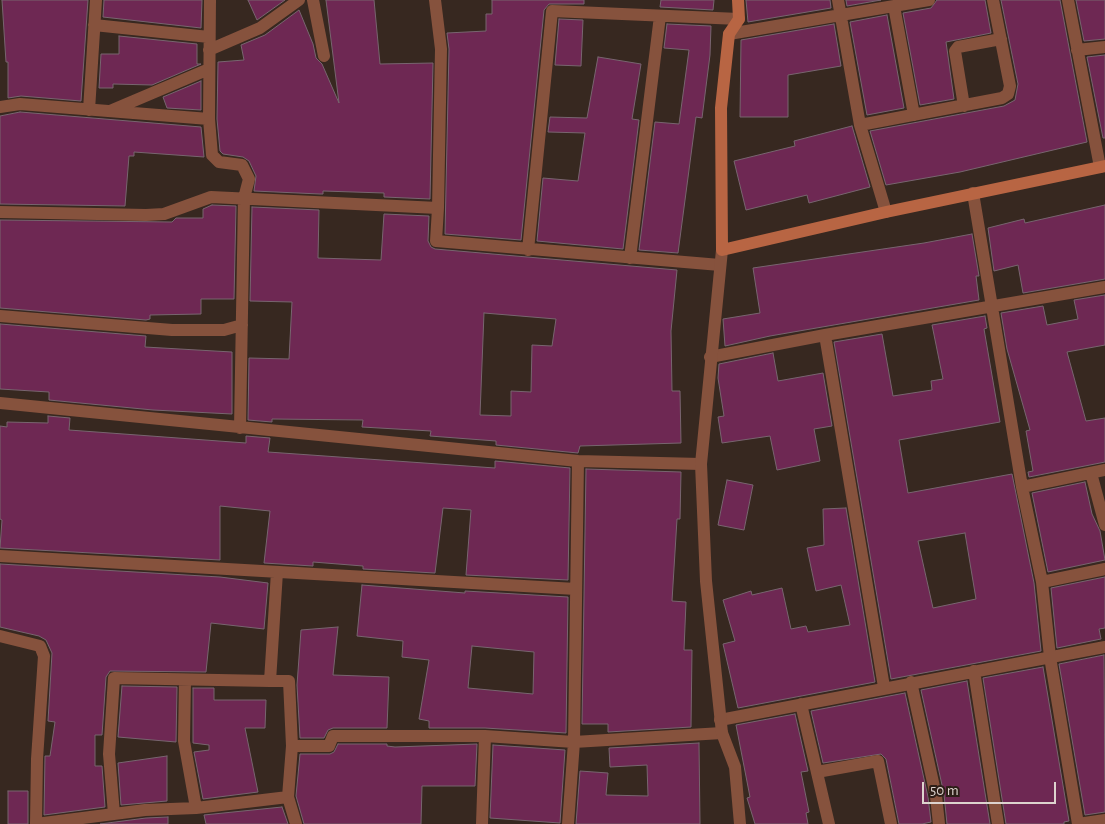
<!DOCTYPE html>
<html>
<head>
<meta charset="utf-8">
<style>
	body { margin:0 }
	#map { position:relative; width:1105px; height:824px; overflow:hidden; background:#372820; font-family:"Alegreya Sans",sans-serif }
	canvas { display:block }
	.scale { position:absolute; left:922px; top:782px; width:134px; height:22px; box-sizing:border-box; border:2px solid #ddd3ce; border-top:0; padding-left:6px; font-size:15px; line-height:18px; white-space:nowrap; color:#ddd3ce; -webkit-text-stroke:4px #2d1e17; paint-order:stroke }
</style>
</head>
<body>
<div id="map">
<canvas width="1105" height="824"></canvas>
<div class="scale">50 m</div>
</div>
<script>
const context = document.querySelector('canvas').getContext('2d');
context.lineJoin = 'round';
function fillPath(path, color) { context.fillStyle = color; context.fill(path, 'evenodd'); }
const shape = rows => new Path2D(rows.map(r => 'M' + r).join(''));
function trace(path, color, width, dash) { context.strokeStyle = color; context.lineWidth = width; context.lineCap = dash ? 'butt' : 'round'; context.setLineDash(dash || []); context.stroke(path); }
const building = shape([
	[2,0,88,0,81,101,21,96,8,98,8,62,6,62,2,0],
	[104,0,202,0,201,28,103,17,104,0],
	[248,0,285,0,257,20,248,0],
	[326,0,374,0,380,64,433,63,430,199,384,197,384,193,323,191,323,194,320,194,254,191,256,176,249,161,243,157,223,154,220,151,217,119,218,62,244,60,241,45,265,35,299,10,313,44,316,58,322,64,339,103,326,0],
	[492,0,584,0,584,4,549,4,544,10,521,240,445,234,449,49,447,33,486,31,486,14,492,14,492,0],
	[661,0,714,0,713,10,660,7,661,0],
	[746,0,830,0,831,8,748,22,746,0],
	[846,0,881,0,847,6,846,0],
	[937,0,985,0,991,33,946,42,954,99,920,105,903,13,931,8,937,0],
	[1001,0,1060,0,1087,142,960,172,886,185,870,131,1004,106,1015,100,1018,84,1001,0],
	[1076,0,1105,0,1105,39,1084,41,1076,0],
	[887,15,904,108,867,115,850,22,887,15],
	[559,19,583,20,581,66,555,65,559,19],
	[667,24,711,26,710,55,702,118,696,117,678,253,639,250,655,122,679,124,689,50,664,48,667,24],
	[834,24,841,66,788,75,788,117,740,117,741,40,834,24],
	[119,36,197,44,197,64,201,64,152,85,113,84,113,88,99,88,101,54,119,54,119,36],
	[1105,55,1105,138,1103,138,1087,57,1105,55],
	[598,57,641,64,632,119,639,120,623,249,537,241,543,178,578,181,585,133,548,132,550,117,587,118,598,57],
	[201,81,201,110,167,108,163,97,201,81],
	[20,112,201,127,204,157,134,152,134,156,129,156,125,206,0,204,0,116,20,112],
	[852,126,870,187,809,203,807,195,746,210,734,161,795,146,794,141,852,126],
	[212,205,236,206,234,299,201,299,201,314,150,315,150,319,146,320,0,308,0,220,172,222,176,218,203,218,203,209,212,205],
	[1105,205,1105,279,1023,293,1018,265,994,271,988,228,1024,219,1025,223,1105,205],
	[252,207,319,210,318,258,381,260,384,214,429,216,428,241,431,247,435,249,677,270,671,331,672,391,680,391,681,443,580,446,578,453,496,445,496,441,430,436,431,431,362,427,363,420,272,419,272,422,248,420,249,358,289,359,292,302,250,301,252,207],
	[484,313,556,319,552,346,532,345,531,392,511,391,511,416,480,415,484,313],
	[972,234,979,276,976,276,979,300,770,336,725,346,723,319,760,313,753,268,924,243,972,234],
	[1105,295,1105,345,1067,352,1086,421,1105,418,1105,462,1029,477,1028,472,1033,471,1026,431,1030,430,1007,349,1001,313,1043,306,1047,325,1078,319,1074,300,1105,295],
	[985,316,987,328,984,329,1000,422,899,440,908,493,1012,474,1034,583,1041,651,891,679,834,342,882,334,893,396,932,390,931,381,943,379,932,325,985,316],
	[965,533,976,599,933,608,918,541,965,533],
	[0,324,146,336,145,347,232,352,232,414,153,410,49,400,49,392,0,389,0,324],
	[773,353,778,381,823,373,832,426,814,429,820,461,777,470,770,436,722,443,718,417,724,416,718,378,719,364,773,353],
	[48,416,70,418,69,430,246,443,246,436,270,438,268,452,495,468,495,461,570,468,568,580,466,575,471,510,443,508,435,573,363,569,363,566,313,562,313,566,264,563,270,511,220,506,220,560,0,548,2,520,0,519,0,426,7,427,7,422,48,423,48,416],
	[586,469,681,472,680,519,677,519,672,601,686,602,684,650,692,650,691,727,608,732,608,724,582,724,586,469],
	[727,480,753,485,744,530,718,525,727,480],
	[1085,482,1092,514,1100,531,1105,560,1048,572,1032,493,1085,482],
	[846,508,875,682,738,708,723,644,735,641,723,600,751,591,752,595,782,588,791,629,806,626,808,632,850,625,841,585,816,591,807,548,824,545,823,509,846,508],
	[0,564,220,577,268,583,264,629,211,623,206,672,110,671,106,677,102,735,95,735,95,766,102,766,105,807,44,815,45,756,50,756,55,722,48,721,52,653,46,640,39,636,0,627,0,564],
	[1105,577,1105,628,1099,629,1101,639,1057,648,1051,588,1105,577],
	[362,585,465,593,465,591,568,597,566,733,485,728,429,728,429,721,419,719,429,660,402,657,403,641,357,636,362,585],
	[472,646,534,652,533,694,468,688,472,646],
	[338,627,333,675,389,677,387,728,333,728,328,730,324,738,300,738,297,685,301,630,338,627],
	[1104,655,1105,812,1085,815,1059,664,1104,655],
	[1043,667,1069,821,1064,822,1064,824,1006,824,983,678,1043,667],
	[967,681,990,824,947,824,944,794,921,690,967,681],
	[122,686,177,687,176,742,118,737,122,686],
	[193,688,214,688,214,700,266,700,265,728,245,728,258,792,203,799,194,752,209,750,209,745,193,743,193,688],
	[905,693,928,797,931,822,922,824,899,824,886,759,881,754,823,763,811,711,905,693],
	[795,714,808,771,801,772,809,812,806,813,808,824,755,824,747,798,750,797,736,725,795,714],
	[699,743,700,824,576,824,580,771,608,773,606,795,648,796,647,765,610,767,609,748,699,743],
	[338,744,387,744,387,746,395,747,477,744,475,786,422,786,421,824,304,824,296,796,300,754,330,754,334,752,338,744],
	[493,745,565,750,560,823,490,818,493,745],
	[167,756,167,801,121,805,118,763,167,756],
	[8,791,28,791,28,824,8,824,8,791],
	[282,807,288,824,206,824,204,815,282,807],
	[168,817,168,824,100,824,146,818,168,817]
]);
const minor = shape([
	[313,0,324,56],
	[838,0,860,125,886,212],
	[1068,0,1100,167],
	[894,6,914,115],
	[94,25,209,37],
	[729,34,929,0],
	[209,50,260,28,299,0],
	[1077,50,1105,47],
	[964,106,955,51,958,47,1001,39],
	[0,107,20,104,209,119,210,0],
	[89,110,96,0],
	[110,111,209,69],
	[209,119,212,155,219,162,242,165,249,179,244,198,240,428],
	[860,125,1002,98,1008,94,1010,86,993,0],
	[973,193,1022,487,1042,582,1050,657,1078,824],
	[438,208,436,241,720,265],
	[0,212,146,215,164,214,211,197,438,208,441,49,435,0],
	[528,250,552,11,739,19],
	[630,258,660,16],
	[0,316,172,330,224,330,242,325],
	[825,335,884,687],
	[710,357,825,335,1105,287],
	[0,403,578,461,701,464],
	[1091,473,1105,525],
	[1022,487,1105,470],
	[0,556,576,589],
	[1042,582,1105,569],
	[0,636,40,646,44,656,37,759,36,823],
	[974,671,998,824],
	[185,680,184,741,196,808],
	[270,681,289,681,292,746],
	[911,682,936,796,939,824],
	[801,704,829,824],
	[720,720,1105,647],
	[817,772,878,761,891,824],
	[288,797,296,824],
	[114,814,109,754,114,678,270,681,277,572],
	[36,824,145,810,196,808,288,797,292,746,329,746,333,736,485,736,574,742,722,733],
	[482,824,485,736],
	[568,824,574,742,578,461],
	[1078,824,1105,820]
]);
const tertiary = shape([
	[722,250,701,464,706,581,722,733,735,767,740,824]
]);
const secondary = shape([
	[738,0,739,19,729,34,721,108,722,250,886,212,1105,166]
]);
fillPath(building, '#6e2853');
trace(building, '#78656f', 1);
trace(minor, '#86523d', 12);
trace(tertiary, '#86523d', 12);
trace(secondary, '#b86543', 12);
</script>
</body>
</html>
